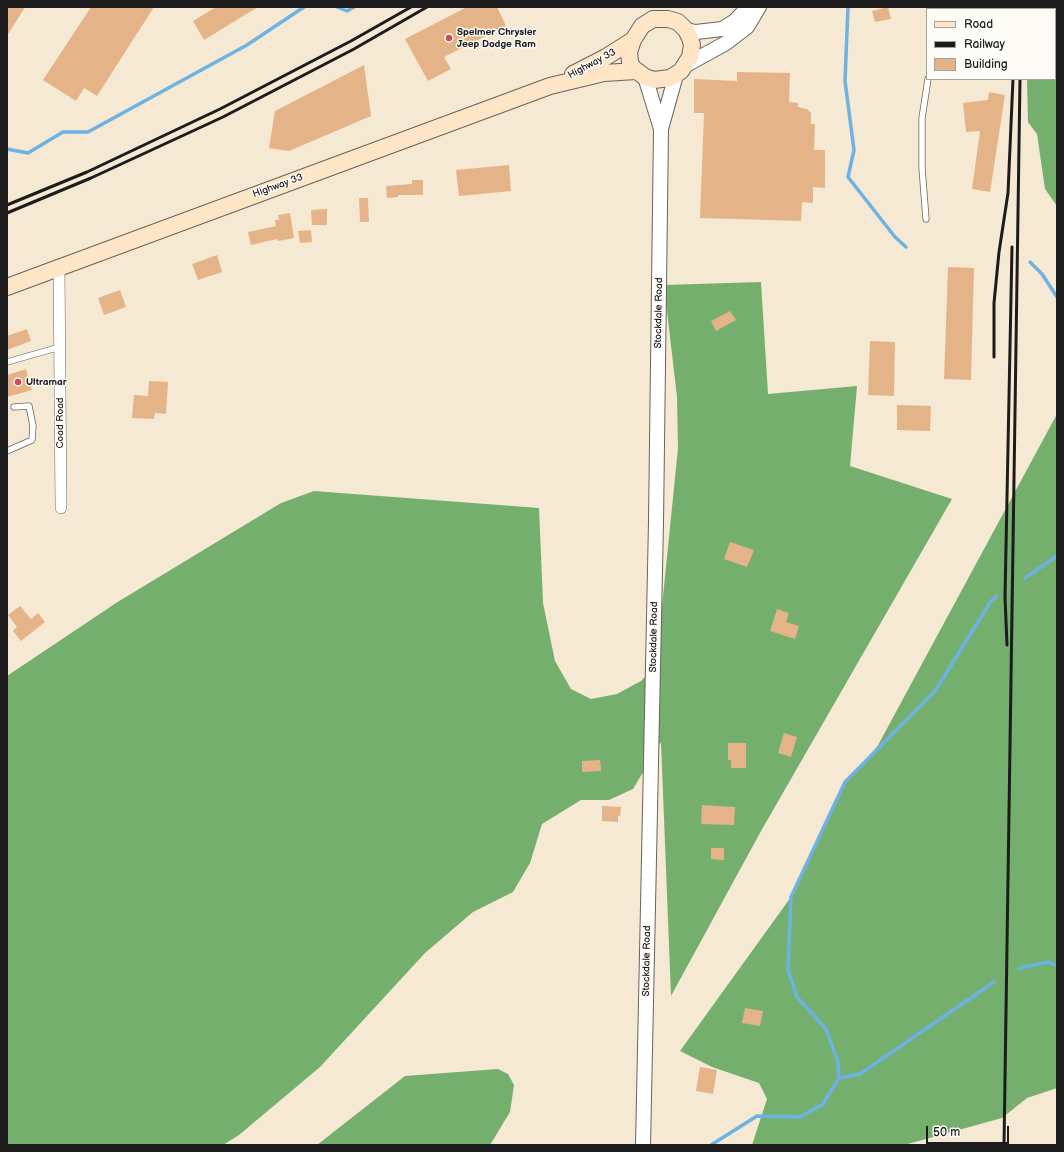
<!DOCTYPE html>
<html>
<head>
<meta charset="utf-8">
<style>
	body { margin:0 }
	#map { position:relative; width:1064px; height:1152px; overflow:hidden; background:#f5e9d3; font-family:"Balsamiq Sans",sans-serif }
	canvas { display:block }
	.frame { position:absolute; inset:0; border:8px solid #1c1c1c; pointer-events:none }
	.legend { position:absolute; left:926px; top:8px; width:130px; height:72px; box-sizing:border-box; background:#fdfcf7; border:1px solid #a3a29f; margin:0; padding:5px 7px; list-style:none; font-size:12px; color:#1c1c1c }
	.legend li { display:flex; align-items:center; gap:8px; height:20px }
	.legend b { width:20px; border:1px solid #a3a29f }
	.scale { position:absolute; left:926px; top:1126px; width:83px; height:18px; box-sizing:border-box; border:2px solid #1c1c1c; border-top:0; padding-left:5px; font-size:12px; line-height:14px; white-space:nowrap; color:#1c1c1c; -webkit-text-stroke:3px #fdfcf7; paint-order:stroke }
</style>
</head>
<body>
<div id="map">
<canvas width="1064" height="1152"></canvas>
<div class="frame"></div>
<ul class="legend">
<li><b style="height:5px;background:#fde5c5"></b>Road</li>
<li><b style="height:5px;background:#1c1c1c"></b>Railway</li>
<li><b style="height:11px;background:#e4b488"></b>Building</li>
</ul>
<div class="scale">50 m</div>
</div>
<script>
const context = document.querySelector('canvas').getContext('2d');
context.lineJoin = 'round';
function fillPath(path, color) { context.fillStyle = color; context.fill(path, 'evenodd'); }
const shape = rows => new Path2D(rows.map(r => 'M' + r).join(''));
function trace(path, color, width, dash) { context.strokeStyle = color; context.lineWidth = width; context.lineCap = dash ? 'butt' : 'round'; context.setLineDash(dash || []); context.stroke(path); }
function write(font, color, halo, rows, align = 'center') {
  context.font = font + ' "Balsamiq Sans",sans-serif'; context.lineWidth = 3; context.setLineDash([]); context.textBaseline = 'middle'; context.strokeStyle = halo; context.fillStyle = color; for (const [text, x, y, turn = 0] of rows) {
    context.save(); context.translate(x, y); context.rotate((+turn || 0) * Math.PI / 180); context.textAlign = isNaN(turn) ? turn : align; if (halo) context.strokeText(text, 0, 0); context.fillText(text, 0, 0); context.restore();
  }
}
const forest = shape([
	[1027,7,1057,7,1057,206,1045,189,1037,134,1028,122,1027,79,1055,79,1055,9,1027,9],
	[761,282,768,394,857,386,850,466,952,499,761,831,671,996,661,742,633,789,609,800,581,800,542,824,530,863,513,892,473,912,425,953,320,1067,239,1135,223,1145,7,1145,7,676,116,603,281,503,314,491,539,508,543,603,555,661,571,689,591,699,617,694,641,681,656,666,678,448,677,397,664,285],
	[1057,414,1057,1088,1027,1098,1002,1118,904,1145,752,1145,767,1099,759,1083,712,1067,680,1051,791,897,845,782,877,747],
	[498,1069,508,1074,514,1085,510,1112,490,1145,317,1145,405,1076]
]);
const stream = shape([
	[337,7,347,11,354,7],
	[848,7,845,81,854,150,848,177,895,237,906,247],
	[7,149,28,153,63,132,88,132,247,45,304,7],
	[1030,262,1042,274,1057,297],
	[1025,578,1057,556],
	[1019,968,1049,962,1057,966],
	[839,1078,860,1074,994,982],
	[711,1145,757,1116,800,1117,823,1104,839,1078,838,1062,826,1029,797,997,788,970,791,897,845,782,935,691,991,601,997,596]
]);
const building = shape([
	[7,7,25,7,7,36],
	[91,7,154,7,97,96,84,88,76,101,43,80],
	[216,7,258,7,204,40,193,21],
	[467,7,497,7,506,26,444,57,451,69,428,81,405,39],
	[888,7,891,19,875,22,872,11],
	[364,65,371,116,289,151,269,148,275,111],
	[737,72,790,73,789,102,798,103,798,107,807,109,811,113,811,124,815,124,814,150,825,150,825,188,813,187,813,203,802,202,801,221,700,218,704,113,694,113,694,79,737,81],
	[989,92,1005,95,990,192,972,189,980,131,966,132,963,103,988,100],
	[509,165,511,191,459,196,456,170],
	[412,180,423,180,423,195,398,195,398,197,387,198,386,186,412,184],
	[359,198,368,198,369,222,360,222],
	[327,209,327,225,312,225,311,210],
	[290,213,294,238,278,241,277,239,251,245,248,232,276,226,275,220,279,220,278,215],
	[311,230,312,242,300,243,298,231],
	[217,255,222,272,198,280,192,264],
	[948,267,974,268,971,380,944,379],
	[120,290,126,307,104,315,98,298],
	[730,311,736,320,716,331,711,321],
	[27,329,31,341,7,350,7,336],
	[870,341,895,342,894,396,868,395],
	[26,369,32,390,7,397,7,375],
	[149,381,168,382,166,414,155,413,154,419,132,418,134,395,148,396],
	[897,405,931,406,930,431,897,430],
	[730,542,754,550,747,567,724,559],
	[20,606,31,619,38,613,45,622,21,641,13,631,17,627,8,615],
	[777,609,789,613,786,622,799,626,795,639,770,631],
	[784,733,797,737,791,757,778,753],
	[728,743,746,743,746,768,731,768,731,760,728,760],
	[600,760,601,771,582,772,582,761],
	[702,805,735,807,734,825,701,824],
	[602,806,621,807,620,816,618,816,618,822,602,821],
	[711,848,724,848,724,860,711,859],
	[745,1008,763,1011,760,1026,742,1023],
	[700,1067,717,1070,713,1094,696,1091]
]);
const service = shape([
	[943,9,943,7],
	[926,219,922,168,922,118,928,79],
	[7,362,60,347],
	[7,451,32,440,33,426,29,406,14,407]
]);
const minor = shape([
	[59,267,61,508]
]);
const tertiary = shape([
	[686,30,696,32,722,29,735,21,748,7],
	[686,65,726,43,747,27,759,7],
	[645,77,661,129],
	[643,1145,656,522,661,129,676,75]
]);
const secondary = shape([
	[653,19,668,19,678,22,686,30,690,38,692,45,690,57,681,71,670,78,654,80,645,77,633,68,630,62,629,52,633,40,642,26,653,19],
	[573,74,606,57,633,40],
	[7,287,550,86,604,73,636,71]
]);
const rail = shape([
	[1014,9,1014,7],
	[1021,9,1021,7],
	[7,205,87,172,220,109,351,41,411,7],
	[7,213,91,178,223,117,354,49,427,7],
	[994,357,994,303,999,252,1008,193,1013,79],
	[1007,645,1005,597,1012,247],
	[1004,1145,1020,79]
]);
const markers = [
	[449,38,4,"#d1495b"],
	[18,382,4,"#d1495b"]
];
const poiNames = [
	["Spelmer Chrysler",457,32],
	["Jeep Dodge Ram",457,44],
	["Ultramar",26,382]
];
const streetNames = [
	["Highway 33",592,64,-28],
	["Highway 33",278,186,-20],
	["Stockdale Road",659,313,-89],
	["Coad Road",60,423,-90],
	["Stockdale Road",654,637,-89],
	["Stockdale Road",647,961,-89]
];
fillPath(forest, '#74af6e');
trace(stream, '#6eb2e4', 3.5);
fillPath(building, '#e4b488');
trace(service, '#68645c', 7);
trace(minor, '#68645c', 12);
trace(tertiary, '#68645c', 16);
trace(secondary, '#68645c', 18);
trace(service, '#fff', 5.5);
trace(minor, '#fff', 11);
trace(tertiary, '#fff', 14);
trace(secondary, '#fde5c5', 16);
trace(rail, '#1c1c1c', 3);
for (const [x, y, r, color] of markers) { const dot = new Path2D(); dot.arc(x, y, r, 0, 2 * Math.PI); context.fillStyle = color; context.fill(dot); trace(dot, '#fdfcf7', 1.5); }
write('bold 10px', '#1c1c1c', '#fdfcf7', poiNames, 'left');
write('10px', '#1c1c1c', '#fdfcf7', streetNames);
</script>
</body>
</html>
